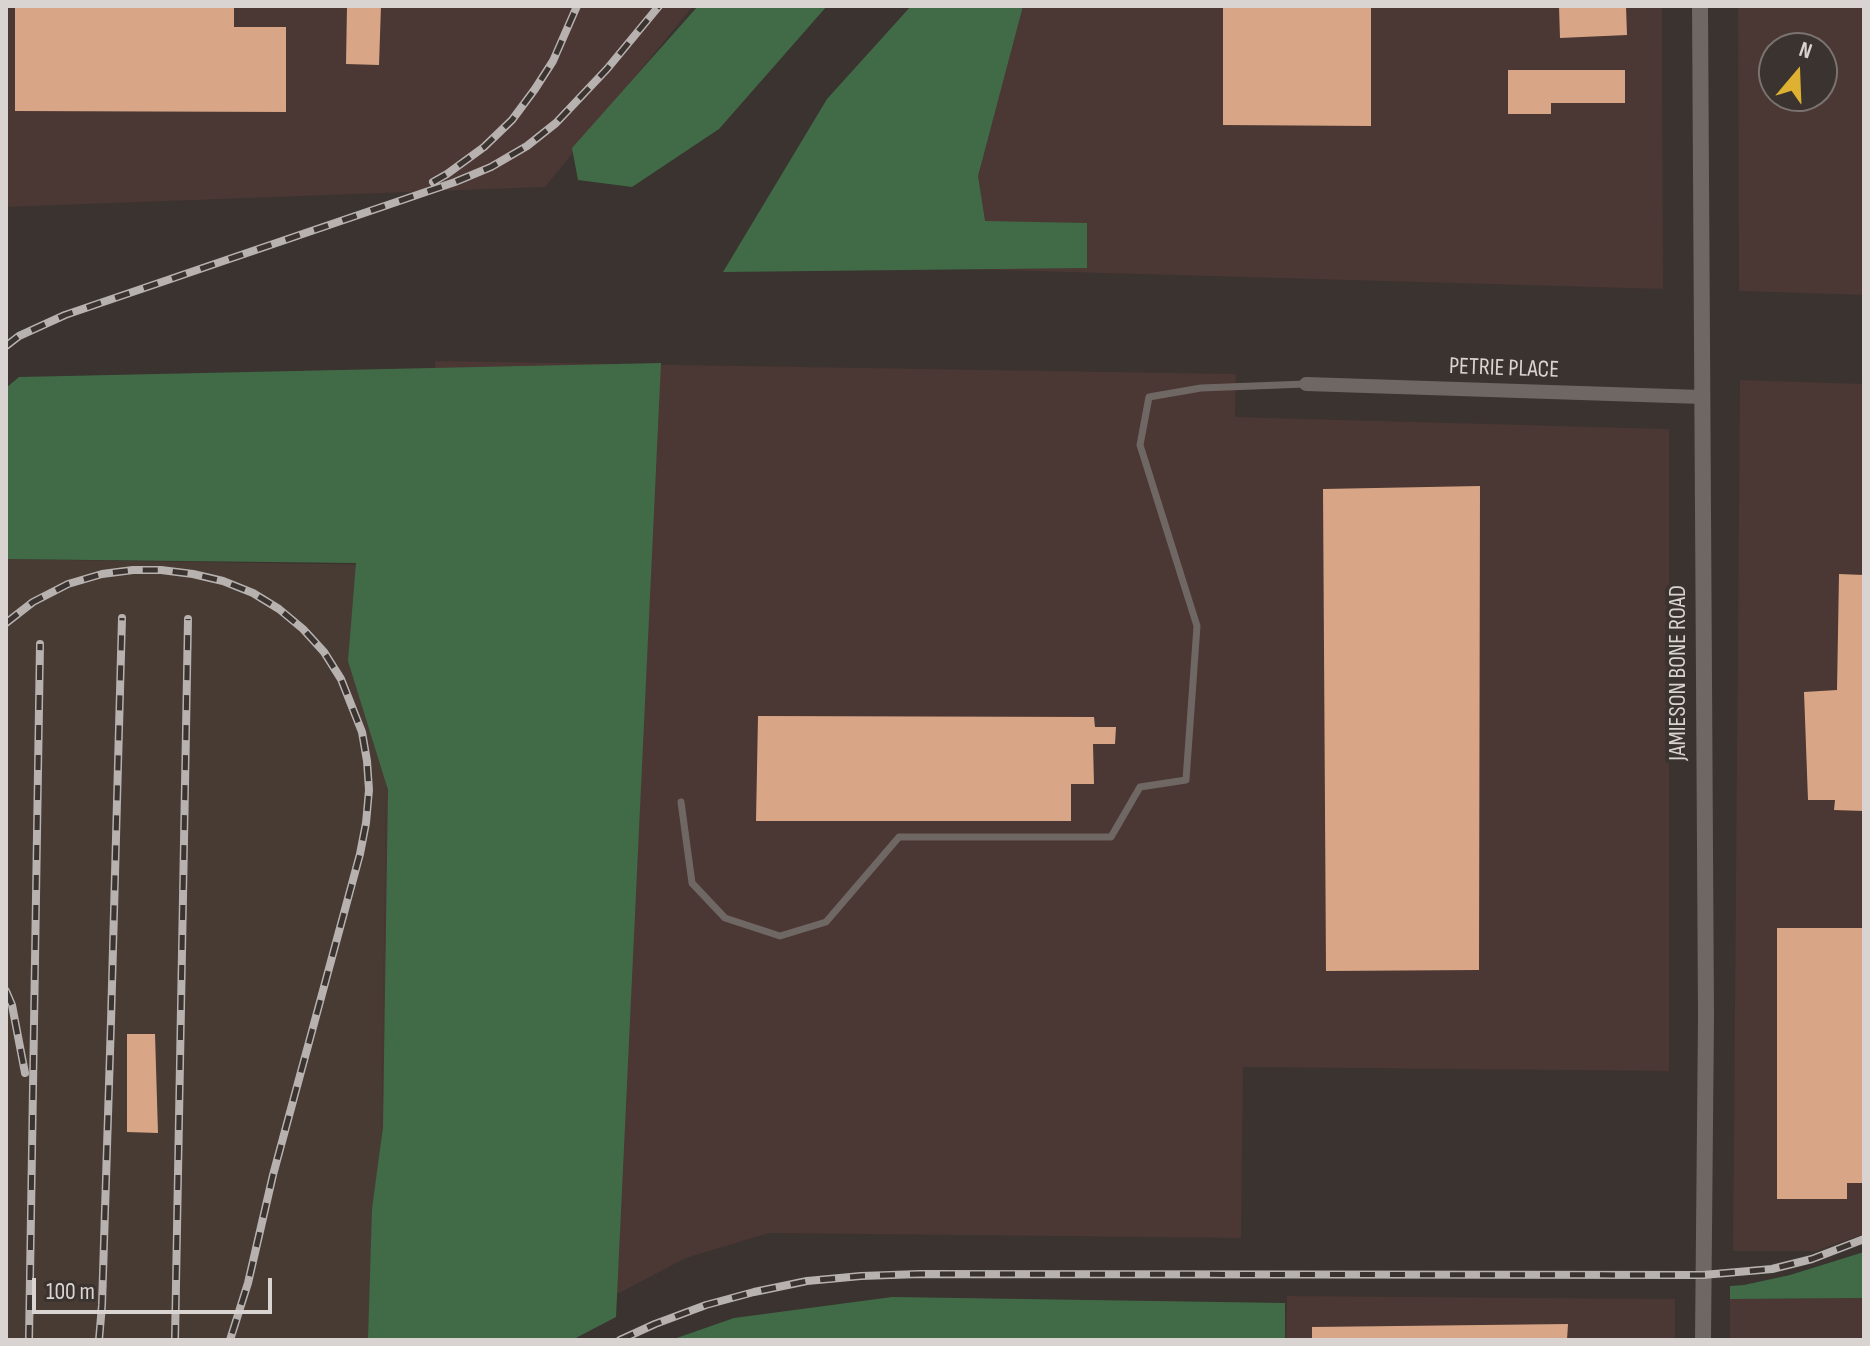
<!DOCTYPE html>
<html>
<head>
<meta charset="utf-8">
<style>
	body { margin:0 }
	#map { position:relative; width:1870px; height:1346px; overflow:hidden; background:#3a332f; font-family:"Sofia Sans Condensed",sans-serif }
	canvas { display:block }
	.frame { position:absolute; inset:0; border:8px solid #d9d4d2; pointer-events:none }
	.north { position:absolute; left:1758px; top:32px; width:80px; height:80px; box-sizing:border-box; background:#3a332f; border:2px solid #7a7370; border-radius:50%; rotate:19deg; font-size:22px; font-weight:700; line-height:32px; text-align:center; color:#d9d4d2 }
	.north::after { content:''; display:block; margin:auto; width:28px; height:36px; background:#deb133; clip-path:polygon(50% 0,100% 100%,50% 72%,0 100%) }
	.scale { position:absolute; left:32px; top:1278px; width:240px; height:36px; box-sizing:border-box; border:4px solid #d9d4d2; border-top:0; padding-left:10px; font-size:24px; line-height:28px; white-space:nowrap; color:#d9d4d2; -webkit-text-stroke:6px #3a332f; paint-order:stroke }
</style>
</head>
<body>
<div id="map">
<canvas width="1870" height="1346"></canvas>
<div class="frame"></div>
<div class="north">N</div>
<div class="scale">100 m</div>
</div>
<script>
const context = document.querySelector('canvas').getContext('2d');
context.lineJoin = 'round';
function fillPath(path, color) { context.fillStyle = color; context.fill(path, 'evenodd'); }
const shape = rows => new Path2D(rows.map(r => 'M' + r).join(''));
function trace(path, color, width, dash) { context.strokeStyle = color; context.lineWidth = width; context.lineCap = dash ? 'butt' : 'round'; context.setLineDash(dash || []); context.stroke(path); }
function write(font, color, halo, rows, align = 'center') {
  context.font = font + ' "Sofia Sans Condensed",sans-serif'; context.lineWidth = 8; context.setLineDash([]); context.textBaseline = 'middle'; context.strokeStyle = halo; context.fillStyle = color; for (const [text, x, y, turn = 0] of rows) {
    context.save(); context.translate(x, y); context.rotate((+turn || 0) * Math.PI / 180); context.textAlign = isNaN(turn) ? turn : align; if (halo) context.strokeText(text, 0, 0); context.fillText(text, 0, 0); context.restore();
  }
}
const built = shape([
	[6,559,389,565,379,1340,6,1340]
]);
const industrial = shape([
	[6,6,693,6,545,187,6,207],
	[996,6,1662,6,1663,289,752,263],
	[1738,6,1864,6,1864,295,1739,291],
	[1822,48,1822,96,1774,96,1774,48],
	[435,361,1236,374,1235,417,1669,429,1669,1071,1243,1067,1241,1238,769,1233,686,1258,606,1300,379,1340,389,565,429,565],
	[1740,380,1864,384,1864,1234,1816,1251,1733,1251],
	[1287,1296,1675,1299,1675,1340,1286,1340],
	[1864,1298,1864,1340,1730,1340,1730,1299]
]);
const forest = shape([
	[698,6,827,6,719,129,632,187,578,180,572,148],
	[911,6,1023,6,978,176,985,221,1087,223,1087,268,723,272,827,99],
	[661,363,616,1317,572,1340,368,1340,372,1209,383,1127,388,790,348,661,356,563,6,559,6,388,19,377],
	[1864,1252,1864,1298,1730,1299,1730,1286,1744,1285,1790,1275],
	[892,1297,1285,1303,1285,1340,671,1340,734,1318]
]);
const building = shape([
	[15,6,234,6,234,27,286,27,286,112,15,111],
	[347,6,381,6,379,65,346,64],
	[1223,6,1371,6,1371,126,1223,125],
	[1559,6,1626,6,1627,35,1560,38],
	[1508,70,1625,70,1625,103,1551,103,1551,114,1508,114],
	[1480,486,1479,970,1326,971,1323,489],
	[1839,574,1864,575,1864,811,1834,810,1835,800,1808,800,1804,692,1837,690],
	[758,716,1094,717,1095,727,1116,727,1115,744,1093,744,1094,784,1071,784,1071,821,756,821],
	[1777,928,1864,928,1864,1183,1847,1183,1847,1199,1777,1199],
	[127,1034,155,1034,158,1133,127,1132],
	[1568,1324,1567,1340,1312,1340,1312,1327]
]);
const service = shape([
	[681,802,692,883,725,918,780,936,826,922,899,837,1111,837,1140,787,1186,780,1197,626,1140,445,1149,397,1201,388,1306,384]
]);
const minor = shape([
	[1306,384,1702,397]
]);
const tertiary = shape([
	[1700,6,1706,1016,1703,1340]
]);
const rail = shape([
	[433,182,447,174,484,147,512,120,535,89,553,61,577,6],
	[6,346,19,336,65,315,455,182,491,167,527,146,556,123,607,69,659,6],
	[6,623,33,602,68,584,102,574,133,570,161,570,193,574,223,581,253,593,279,609,303,629,324,652,341,679,362,732,367,761,369,790,366,823,360,854,273,1175,248,1283,230,1340],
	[6,991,12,1005,25,1073],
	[29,1340,40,644],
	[99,1340,102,1305,111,1021,122,618],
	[175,1340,188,619],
	[620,1340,655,1324,706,1305,754,1292,807,1281,861,1276,920,1274,1703,1275,1772,1269,1812,1259,1864,1239]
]);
const streetNames = [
	["PETRIE PLACE",1504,369,2],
	["JAMIESON BONE ROAD",1679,673,-90]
];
fillPath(built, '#473b33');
fillPath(industrial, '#4b3733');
fillPath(forest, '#416b47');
fillPath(building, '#d8a686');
trace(service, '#6f6763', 7);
trace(minor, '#6f6763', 14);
trace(tertiary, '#6f6763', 16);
trace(rail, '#b7b2b0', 8);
trace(rail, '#3a332f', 5, [15]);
write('24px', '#d9d4d2', '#3a332f', streetNames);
</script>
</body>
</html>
